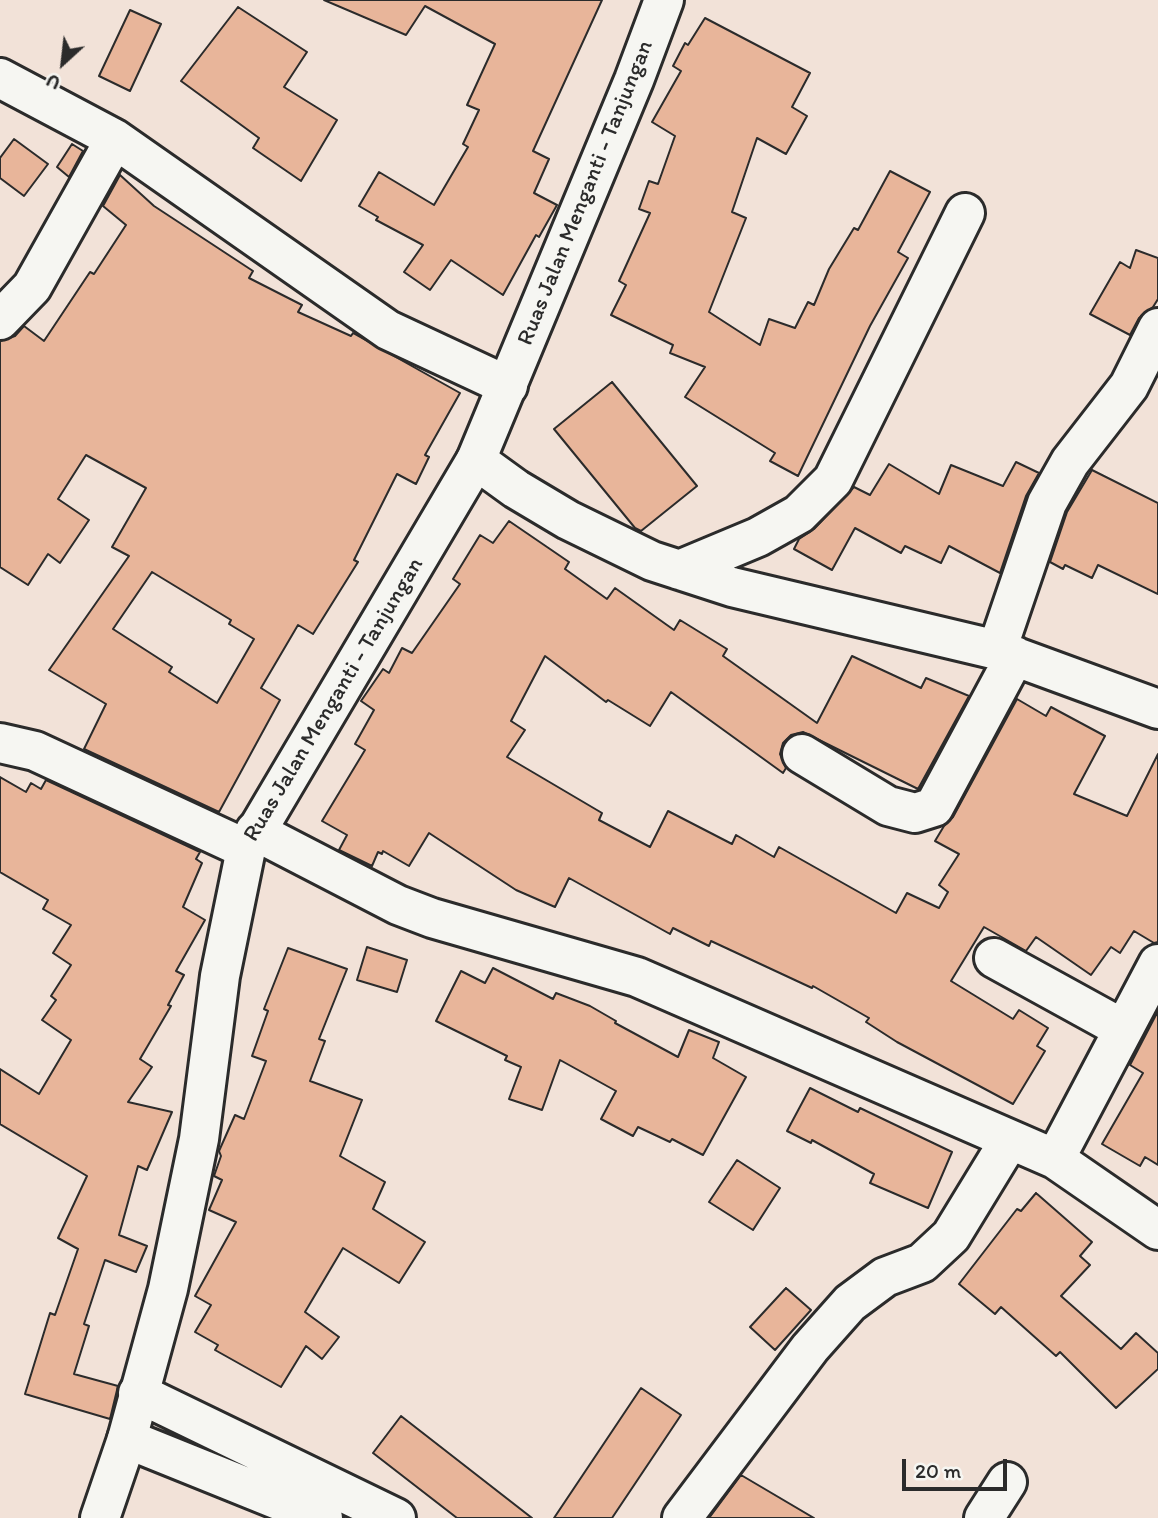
<!DOCTYPE html>
<html>
<head>
<meta charset="utf-8">
<style>
	body { margin:0 }
	#map { position:relative; width:1158px; height:1518px; overflow:hidden; background:#f2e2d8; font-family:Itim,sans-serif }
	canvas { display:block }
	.north { position:absolute; left:28px; top:28px; width:70px; height:70px; -webkit-text-stroke:5px #f6f6f2; paint-order:stroke; rotate:207deg; font-size:19px; font-weight:700; line-height:28px; text-align:center; color:#2b2b2b }
	.north::after { content:''; display:block; margin:auto; width:24px; height:32px; background:#2b2b2b; clip-path:polygon(50% 0,100% 100%,50% 72%,0 100%) }
	.scale { position:absolute; left:902px; top:1459px; width:105px; height:32px; box-sizing:border-box; border:4px solid #2b2b2b; border-top:0; padding-left:9px; font-size:21px; line-height:24px; white-space:nowrap; color:#2b2b2b; -webkit-text-stroke:5px #f6f6f2; paint-order:stroke }
</style>
</head>
<body>
<div id="map">
<canvas width="1158" height="1518"></canvas>
<div class="north">U</div>
<div class="scale">20 m</div>
</div>
<script>
const context = document.querySelector('canvas').getContext('2d');
context.lineJoin = 'round';
function fillPath(path, color) { context.fillStyle = color; context.fill(path, 'evenodd'); }
const shape = rows => new Path2D(rows.map(r => 'M' + r).join(''));
function trace(path, color, width, dash) { context.strokeStyle = color; context.lineWidth = width; context.lineCap = dash ? 'butt' : 'round'; context.setLineDash(dash || []); context.stroke(path); }
function write(font, color, halo, rows, align = 'center') {
  context.font = font + ' Itim,sans-serif'; context.lineWidth = 5; context.setLineDash([]); context.textBaseline = 'middle'; context.strokeStyle = halo; context.fillStyle = color; for (const [text, x, y, turn = 0] of rows) {
    context.save(); context.translate(x, y); context.rotate((+turn || 0) * Math.PI / 180); context.textAlign = isNaN(turn) ? turn : align; if (halo) context.strokeText(text, 0, 0); context.fillText(text, 0, 0); context.restore();
  }
}
const building = shape([
	[324,0,602,0,533,151,549,159,534,193,557,205,539,237,536,235,503,295,451,260,430,290,404,272,423,245,376,220,378,217,359,206,379,172,434,205,468,147,463,144,479,110,467,105,495,44,425,6,406,35,324,0],
	[238,7,307,52,284,87,337,120,301,181,253,148,259,138,181,81,238,7],
	[130,10,161,24,130,91,99,76,130,10],
	[705,18,810,73,792,107,807,116,786,154,757,138,732,212,746,218,709,312,760,345,769,319,795,328,808,302,814,305,829,269,854,228,858,230,890,171,930,192,898,252,908,258,870,326,798,476,770,461,775,453,685,397,705,367,670,353,673,345,611,315,626,285,619,281,650,213,639,209,649,181,658,184,675,136,652,122,681,71,673,66,685,43,688,45,705,18],
	[14,139,48,164,24,196,0,178,0,158,14,139],
	[72,144,83,151,69,177,57,167,72,144],
	[120,175,154,206,253,271,249,278,302,305,298,312,351,336,353,333,460,393,425,455,429,457,416,484,397,474,354,560,358,562,313,634,298,625,261,688,280,700,219,812,84,749,106,704,49,670,129,556,112,547,146,488,86,455,58,499,89,520,60,563,48,554,28,585,0,567,0,341,15,336,24,326,44,341,90,272,94,274,126,225,103,206,120,175],
	[152,572,231,620,229,624,254,639,217,703,169,672,172,667,113,629,152,572],
	[1136,250,1158,258,1158,299,1153,307,1139,318,1130,335,1090,314,1120,262,1130,268,1136,250],
	[612,382,697,486,641,531,635,528,554,429,612,382],
	[1016,462,1039,473,1026,496,1000,573,949,546,941,563,905,546,901,553,855,528,832,570,794,549,799,539,814,529,854,487,870,495,889,464,939,494,951,465,1003,486,1016,462],
	[1092,470,1158,503,1158,594,1098,565,1092,578,1065,565,1063,569,1050,562,1067,512,1092,470],
	[509,521,569,562,565,569,607,599,615,588,674,630,680,620,727,649,723,656,817,723,852,656,921,688,926,678,969,696,918,789,803,732,791,735,783,743,780,754,786,768,783,773,671,692,650,726,608,700,606,702,545,656,511,721,525,730,507,757,602,813,599,820,650,847,668,811,732,844,736,835,774,857,779,847,896,913,907,893,939,908,948,892,939,885,959,854,935,841,944,826,953,817,1017,699,1046,716,1051,707,1105,736,1074,794,1127,816,1158,754,1158,942,1154,943,1134,931,1120,953,1111,947,1091,975,1036,937,1026,951,984,927,951,981,1013,1019,1019,1010,1048,1028,1037,1046,1045,1051,1013,1104,897,1042,866,1022,869,1018,813,986,812,988,711,941,709,946,673,928,670,934,569,878,555,907,516,890,429,833,409,866,383,851,382,854,378,852,372,866,339,850,347,835,322,821,365,750,355,744,374,710,361,701,383,669,389,673,402,648,412,653,460,584,453,579,480,535,493,543,509,521],
	[0,777,26,792,31,783,41,789,46,780,200,852,196,859,202,863,183,907,205,920,176,971,184,975,168,1005,171,1006,140,1059,152,1067,128,1102,172,1112,147,1170,138,1166,119,1235,147,1246,136,1272,105,1260,84,1324,89,1326,74,1374,118,1386,110,1419,25,1394,50,1313,55,1315,78,1249,58,1238,87,1176,0,1124,0,1069,39,1094,71,1040,42,1020,56,1000,51,996,71,965,53,953,71,925,43,909,48,900,0,872,0,777],
	[367,947,407,960,397,992,357,980,367,947],
	[288,948,347,969,319,1039,325,1041,310,1081,362,1100,340,1156,385,1182,373,1209,425,1242,399,1283,343,1248,305,1312,339,1337,322,1359,306,1346,281,1387,215,1350,218,1345,195,1332,211,1305,195,1296,236,1222,209,1210,222,1180,214,1176,221,1156,219,1151,235,1115,244,1119,266,1061,252,1056,268,1011,264,1009,288,948],
	[493,968,553,999,556,993,590,1006,616,1021,615,1023,678,1057,689,1030,719,1042,713,1058,746,1077,703,1155,672,1139,670,1142,638,1127,633,1136,601,1119,616,1091,560,1060,542,1110,509,1099,521,1067,505,1060,507,1056,436,1021,461,971,485,983,493,968],
	[1158,1011,1158,1165,1145,1157,1140,1166,1102,1144,1143,1073,1130,1065,1158,1011],
	[810,1088,858,1112,860,1108,952,1152,928,1208,870,1183,874,1174,812,1140,811,1143,787,1131,810,1088],
	[737,1160,780,1188,753,1230,709,1202,737,1160],
	[1036,1193,1092,1242,1080,1256,1090,1265,1061,1296,1121,1349,1136,1333,1158,1353,1158,1369,1116,1408,1060,1352,1056,1356,1001,1307,995,1314,959,1284,1017,1209,1021,1211,1036,1193],
	[786,1288,811,1310,775,1350,750,1327,786,1288],
	[641,1388,681,1415,612,1518,554,1518,641,1388],
	[401,1416,532,1518,457,1518,373,1453,401,1416],
	[741,1475,814,1518,709,1518,741,1475]
]);
const minor = shape([
	[0,78,115,139,388,330,508,386],
	[0,320,32,287,115,139],
	[476,460,516,489,568,520,652,561,732,587,997,650,1158,709],
	[679,570,758,537,799,514,833,480,965,213],
	[997,650,1047,503,1070,462,1129,386,1158,328],
	[0,743,35,751,246,849],
	[802,754,888,806,915,813,934,807,1015,656],
	[255,831,398,905,432,918,637,977,1055,1159,1158,1230],
	[994,958,1123,1029],
	[1055,1159,1158,964],
	[138,1393,396,1518],
	[127,1439,323,1518],
	[682,1518,810,1348,850,1303,885,1277,922,1263,951,1236,1009,1141],
	[984,1518,1007,1482]
]);
const major = shape([
	[100,1518,127,1439,168,1289,199,1139,220,976,246,849,476,460,634,80,664,0]
]);
const streetNames = [
	["Ruas Jalan Menganti - Tanjungan",586,193,-68],
	["Ruas Jalan Menganti - Tanjungan",334,700,-59]
];
fillPath(building, '#e8b59a');
trace(building, '#2b2b2b', 2);
trace(minor, '#2b2b2b', 44);
trace(major, '#2b2b2b', 44);
trace(minor, '#f6f6f2', 38);
trace(major, '#f6f6f2', 38);
write('23px', '#2b2b2b', '#f6f6f2', streetNames);
</script>
</body>
</html>
